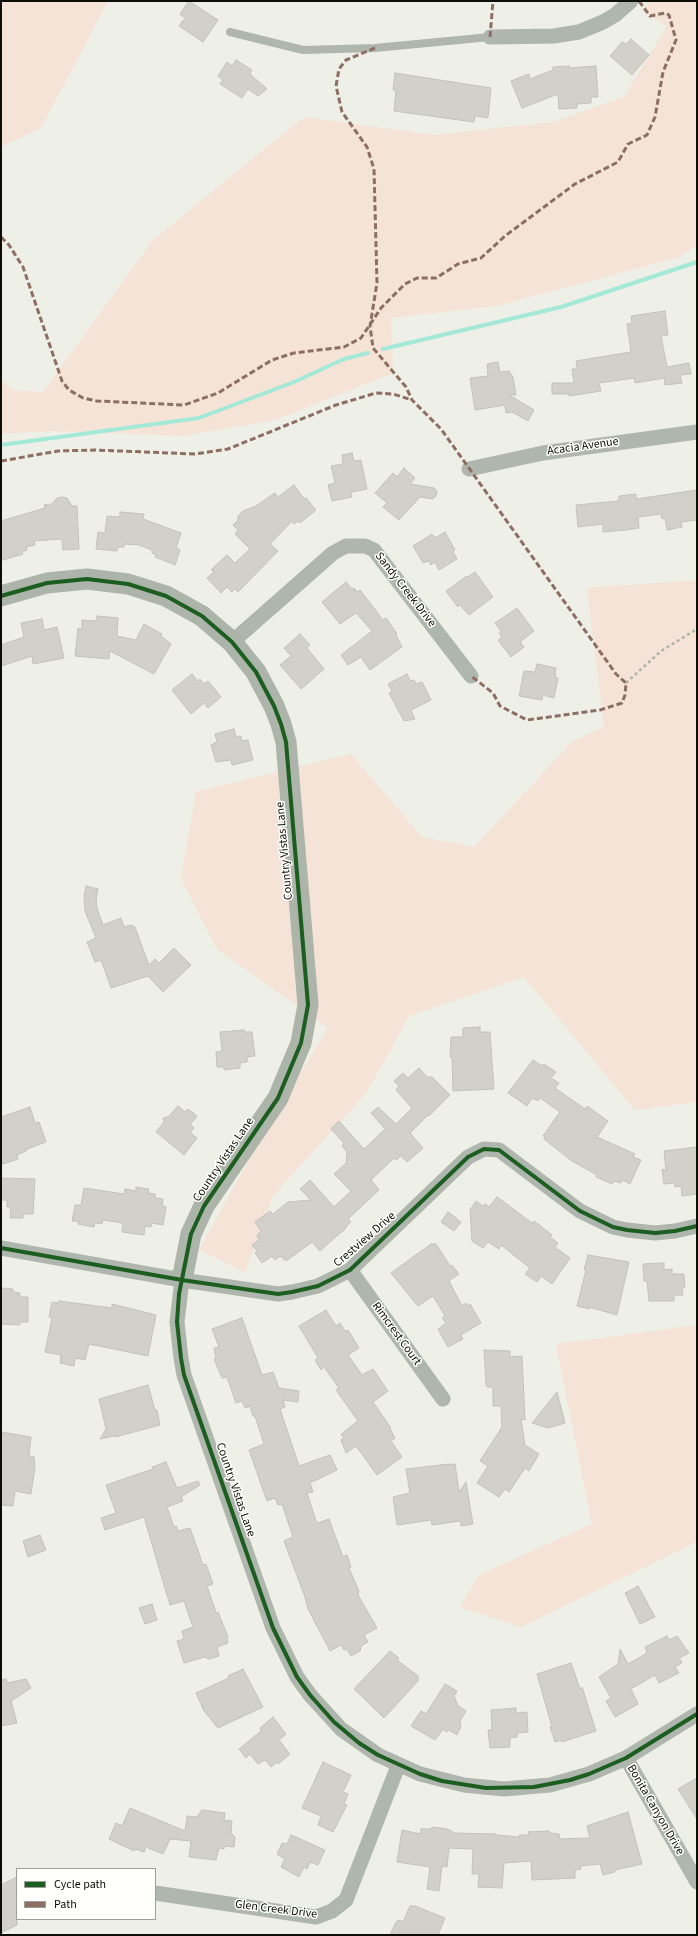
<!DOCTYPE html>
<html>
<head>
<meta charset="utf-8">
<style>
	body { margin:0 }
	#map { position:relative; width:698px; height:1936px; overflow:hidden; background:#eeefe6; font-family:"Source Sans 3",sans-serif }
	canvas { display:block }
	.frame { position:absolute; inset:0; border:2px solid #0c0d07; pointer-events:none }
	.legend { position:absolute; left:16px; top:1868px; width:140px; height:52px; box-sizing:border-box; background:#fffffc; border:1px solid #9e9e9a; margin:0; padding:5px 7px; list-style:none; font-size:12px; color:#0c0d07 }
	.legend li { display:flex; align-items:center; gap:8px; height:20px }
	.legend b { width:20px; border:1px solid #9e9e9a }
</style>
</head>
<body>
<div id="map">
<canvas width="698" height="1936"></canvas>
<div class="frame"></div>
<ul class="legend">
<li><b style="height:5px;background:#1b5e20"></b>Cycle path</li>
<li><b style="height:5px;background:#8d6e63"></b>Path</li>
</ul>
</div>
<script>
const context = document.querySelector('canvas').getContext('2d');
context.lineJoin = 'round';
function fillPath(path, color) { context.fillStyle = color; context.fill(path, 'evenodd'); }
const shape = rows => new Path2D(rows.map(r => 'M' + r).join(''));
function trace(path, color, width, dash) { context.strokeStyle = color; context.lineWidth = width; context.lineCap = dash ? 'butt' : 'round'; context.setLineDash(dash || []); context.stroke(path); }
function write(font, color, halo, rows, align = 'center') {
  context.font = font + ' "Source Sans 3",sans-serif'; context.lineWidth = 3; context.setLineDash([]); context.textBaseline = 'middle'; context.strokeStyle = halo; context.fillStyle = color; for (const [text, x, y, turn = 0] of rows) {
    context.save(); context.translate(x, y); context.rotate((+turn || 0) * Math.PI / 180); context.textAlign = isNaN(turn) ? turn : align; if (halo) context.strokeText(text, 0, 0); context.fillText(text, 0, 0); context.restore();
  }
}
const green = shape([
	[1,1,108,1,41,128,1,147],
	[650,1,697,1,697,245,679,257,497,306,391,318,393,373,275,420,184,436,48,431,1,434,1,379,12,390,43,392,153,240,304,117,434,135,553,122,624,97,667,26,642,11],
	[697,580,697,1102,635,1110,524,977,409,1016,367,1092,273,1196,245,1272,199,1250,268,1126,328,1028,217,949,181,879,196,792,351,754,422,837,474,847,573,741,604,727,587,588],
	[697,1325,697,1542,521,1627,460,1607,479,1575,592,1524,556,1344]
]);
const stream = shape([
	[383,349,561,307,697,262],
	[1,445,199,418,294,382,344,359,368,353]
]);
const building = shape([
	[189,1,218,20,203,42,179,26,185,18,180,14,189,1],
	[631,39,649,55,632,75,610,56,622,42,626,44,631,39],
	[236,60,252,70,250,74,267,89,258,96,248,89,242,98,220,84,223,80,218,76,227,62,232,66,236,60],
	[569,66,569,68,596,66,598,97,591,97,591,103,577,104,577,108,559,109,558,94,522,108,511,81,529,74,530,79,553,70,553,67,569,66],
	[395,73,491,88,488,118,475,116,474,122,394,111,396,90,393,90,395,73],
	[665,311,668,335,661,336,667,367,689,363,691,374,680,375,682,383,665,385,664,378,635,383,634,378,599,383,601,391,569,396,569,394,552,394,552,383,574,383,572,369,577,369,576,361,631,352,627,324,632,323,631,316,665,311],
	[498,362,500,372,509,371,513,377,516,395,509,395,534,410,528,421,512,412,506,413,505,405,475,410,470,378,488,376,487,364,498,362],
	[352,453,354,461,361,460,367,489,351,492,352,497,332,501,328,485,335,483,331,466,343,464,342,455,352,453],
	[404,468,415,478,410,484,434,488,437,491,436,496,433,499,420,497,399,520,383,507,387,503,375,493,393,473,397,477,404,468],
	[294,485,304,499,306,498,316,510,300,523,298,521,294,524,292,521,270,544,278,551,238,592,235,589,232,592,227,587,221,593,207,578,214,572,211,570,227,555,235,563,250,549,235,534,238,530,233,525,238,520,238,516,243,511,256,506,275,493,278,497,294,485],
	[697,490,697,520,681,522,682,527,667,530,665,518,662,519,661,514,638,517,639,528,626,530,603,532,603,524,578,527,576,505,619,501,619,496,636,494,636,499,697,490],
	[62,497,67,498,72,506,77,506,79,549,63,550,62,539,34,541,35,545,26,547,27,550,22,552,23,554,3,560,1,554,1,521,45,508,44,505,52,504,57,498,62,497],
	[120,512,144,514,143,519,181,533,176,548,180,550,175,565,155,557,156,555,152,553,152,550,139,545,124,544,124,547,118,547,117,551,96,549,98,532,105,533,107,516,120,517,120,512],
	[445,532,455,550,453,552,457,559,439,570,435,562,431,565,429,561,423,563,413,546,432,534,435,538,445,532],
	[475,572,493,597,469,615,460,605,458,607,446,591,467,576,468,577,475,572],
	[346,582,352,589,354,588,357,592,360,590,383,620,386,618,397,634,396,635,402,647,370,670,361,657,348,665,341,655,372,631,356,613,340,624,322,602,346,582],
	[517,608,534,631,520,642,524,647,511,657,498,640,502,637,499,633,501,631,495,623,517,608],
	[97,616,118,618,117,636,136,640,144,624,162,634,161,636,171,644,154,674,110,651,109,659,75,656,78,628,82,629,82,620,97,621,97,616],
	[42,619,44,630,57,627,64,658,33,664,32,656,1,666,1,645,24,637,21,623,42,619],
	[300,634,310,645,307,648,324,669,301,689,280,665,291,656,284,648,300,634],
	[537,664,556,668,555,677,558,678,554,698,543,695,542,700,519,696,524,671,535,672,537,664],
	[192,674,198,681,200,679,204,684,208,681,221,697,208,708,204,703,191,714,172,690,192,674],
	[407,674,410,681,414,680,416,684,422,682,431,700,411,710,415,719,404,721,389,693,392,691,388,684,407,674],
	[234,729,236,737,241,736,242,741,248,740,253,760,232,765,231,760,216,762,211,745,217,742,215,734,234,729],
	[86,886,98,889,96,898,97,908,103,925,121,918,124,927,131,925,135,927,149,965,155,959,159,963,174,948,191,965,163,992,148,976,111,988,101,960,95,962,87,942,96,938,85,911,84,897,86,886],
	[480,1027,480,1032,490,1032,494,1089,453,1091,452,1057,450,1057,451,1037,463,1037,463,1028,480,1027],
	[244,1030,244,1032,252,1032,255,1056,247,1057,247,1062,240,1063,240,1068,224,1070,224,1067,217,1067,216,1052,222,1051,220,1032,244,1030],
	[533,1060,542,1066,544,1064,556,1072,551,1078,559,1083,555,1088,585,1109,587,1106,608,1121,597,1137,635,1154,633,1157,641,1160,630,1184,622,1180,621,1183,614,1181,612,1184,596,1177,597,1175,572,1161,544,1139,545,1137,543,1136,560,1112,540,1098,538,1101,532,1098,527,1106,508,1093,533,1060],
	[419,1068,427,1077,432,1077,450,1095,429,1116,428,1115,410,1133,423,1148,407,1162,401,1156,396,1160,394,1158,371,1180,379,1190,348,1219,351,1222,346,1226,347,1227,320,1251,312,1242,286,1261,280,1256,275,1260,272,1256,262,1263,255,1253,257,1251,252,1245,259,1240,257,1236,261,1231,255,1222,270,1211,273,1214,288,1202,311,1200,300,1189,310,1180,334,1207,351,1191,334,1174,346,1163,347,1152,342,1146,344,1143,331,1129,339,1121,364,1149,385,1129,371,1113,378,1107,396,1124,412,1108,396,1090,399,1086,394,1081,403,1073,408,1078,419,1068],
	[178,1106,185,1112,188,1109,197,1116,190,1125,194,1128,190,1133,197,1138,184,1155,156,1132,164,1122,163,1118,168,1117,178,1106],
	[30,1107,35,1123,39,1122,46,1142,27,1149,26,1151,17,1155,18,1159,3,1164,1,1158,1,1117,30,1107],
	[697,1147,697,1194,682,1196,681,1186,675,1187,674,1183,664,1184,662,1169,666,1171,664,1151,697,1147],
	[1,1178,35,1179,33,1214,23,1214,23,1218,10,1218,11,1207,7,1207,7,1200,1,1200,1,1178],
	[136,1187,149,1189,148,1193,155,1194,155,1198,163,1199,162,1206,166,1207,163,1225,152,1223,151,1227,145,1226,144,1235,122,1232,123,1223,103,1220,102,1224,95,1223,94,1227,78,1224,78,1221,72,1221,75,1205,81,1205,84,1188,124,1194,125,1189,136,1191,136,1187],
	[497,1197,532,1223,534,1221,552,1235,550,1237,558,1243,555,1247,570,1258,552,1284,541,1276,537,1282,525,1274,530,1268,501,1245,499,1249,488,1242,483,1248,472,1241,470,1210,476,1201,483,1206,485,1204,489,1207,497,1197],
	[448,1212,461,1222,454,1231,441,1222,448,1212],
	[431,1244,436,1244,450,1266,452,1265,459,1274,449,1281,462,1306,466,1303,467,1306,470,1304,481,1323,461,1335,463,1339,448,1347,438,1329,446,1323,442,1318,445,1316,433,1296,418,1306,391,1273,431,1244],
	[588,1255,629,1262,617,1315,589,1307,589,1309,577,1306,586,1270,584,1270,588,1255],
	[664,1263,664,1270,672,1269,672,1274,684,1274,685,1287,682,1287,683,1295,674,1295,674,1301,649,1301,647,1281,644,1281,643,1264,664,1263],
	[1,1288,13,1289,13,1292,20,1293,20,1297,28,1297,28,1322,20,1322,20,1325,1,1324,1,1288],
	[59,1301,112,1308,112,1304,156,1315,148,1356,89,1344,85,1360,75,1358,74,1366,60,1363,61,1355,45,1352,52,1318,49,1317,52,1302,59,1303,59,1301],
	[326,1310,336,1326,340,1323,345,1331,348,1330,359,1348,348,1355,362,1375,373,1369,388,1391,373,1402,391,1428,390,1429,395,1438,391,1441,402,1457,377,1475,356,1446,346,1453,341,1440,344,1438,341,1434,358,1421,336,1390,339,1388,324,1367,321,1370,315,1360,318,1358,299,1326,326,1310],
	[242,1318,262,1375,273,1372,279,1388,299,1391,298,1402,283,1400,285,1407,280,1409,299,1466,330,1455,337,1470,310,1483,313,1492,307,1493,316,1521,318,1523,329,1519,343,1557,347,1555,351,1567,349,1568,359,1591,358,1595,377,1628,364,1635,368,1642,361,1646,360,1651,351,1656,347,1649,344,1650,341,1645,330,1651,308,1609,305,1597,284,1541,293,1537,282,1504,278,1505,275,1498,267,1501,249,1450,264,1444,255,1416,253,1416,250,1406,245,1408,242,1401,236,1403,227,1377,222,1378,214,1359,216,1358,214,1348,219,1347,212,1329,242,1318],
	[484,1350,510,1351,510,1357,522,1356,525,1420,521,1419,525,1445,539,1454,529,1471,525,1468,509,1492,505,1489,499,1497,477,1483,488,1466,480,1461,502,1427,501,1406,493,1406,493,1387,487,1387,486,1384,484,1350],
	[148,1385,155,1410,157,1410,160,1425,115,1437,114,1436,100,1439,106,1429,99,1399,148,1385],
	[557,1392,565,1423,548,1428,532,1423,557,1392],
	[1,1432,31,1437,29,1456,34,1457,35,1467,31,1494,15,1491,13,1506,1,1505,1,1432],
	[166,1462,177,1488,198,1481,200,1485,181,1497,183,1501,167,1507,174,1527,176,1526,178,1531,190,1528,203,1565,206,1564,213,1584,207,1586,216,1613,218,1612,228,1637,227,1638,228,1643,217,1647,219,1656,209,1659,205,1657,184,1663,177,1641,184,1639,182,1631,193,1627,184,1601,170,1605,144,1517,105,1530,101,1518,116,1513,106,1485,153,1469,152,1467,166,1462],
	[449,1464,449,1465,455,1464,459,1492,466,1482,473,1524,461,1526,460,1521,432,1525,431,1520,397,1525,393,1497,410,1493,406,1469,449,1464],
	[40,1535,46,1550,28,1557,23,1541,40,1535],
	[638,1586,655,1617,640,1624,625,1593,638,1586],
	[152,1604,157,1620,145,1624,139,1608,152,1604],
	[667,1636,669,1640,677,1636,689,1653,679,1658,682,1663,675,1667,679,1673,659,1683,655,1675,631,1689,638,1704,615,1717,606,1701,611,1698,599,1677,618,1664,620,1649,628,1664,647,1653,645,1647,667,1636],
	[390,1651,399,1658,397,1660,418,1676,418,1681,384,1718,354,1689,390,1651],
	[571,1663,580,1689,582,1687,596,1731,562,1742,561,1740,555,1742,550,1727,552,1727,537,1674,571,1663],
	[243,1669,263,1707,218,1728,204,1711,196,1693,229,1678,228,1676,243,1669],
	[6,1679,7,1683,26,1679,31,1688,11,1701,17,1723,1,1726,1,1680,6,1679],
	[445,1684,457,1691,454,1696,458,1706,466,1711,460,1721,461,1727,457,1735,449,1730,447,1732,443,1729,435,1740,411,1726,421,1711,426,1714,445,1684],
	[516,1708,516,1713,527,1712,528,1732,517,1733,517,1737,510,1738,510,1747,490,1748,488,1730,492,1730,491,1710,516,1708],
	[273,1717,286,1734,279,1740,290,1754,278,1764,277,1762,271,1767,265,1760,258,1764,250,1754,246,1758,239,1749,261,1731,260,1728,273,1717],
	[323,1762,351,1775,343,1792,348,1794,344,1804,347,1805,333,1832,318,1825,321,1816,302,1808,323,1762],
	[697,1778,697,1819,678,1789,697,1778],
	[130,1808,185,1831,187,1816,197,1817,202,1810,225,1813,224,1820,232,1821,231,1833,235,1837,234,1847,225,1846,224,1849,219,1848,216,1860,189,1857,191,1841,170,1839,163,1854,146,1847,144,1852,135,1849,134,1851,109,1839,116,1823,122,1826,130,1808],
	[628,1812,642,1864,614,1870,615,1872,603,1875,600,1864,580,1866,581,1869,575,1870,575,1878,532,1880,531,1861,504,1863,502,1888,478,1887,479,1874,472,1874,473,1849,449,1848,447,1867,442,1866,439,1891,427,1889,430,1867,397,1862,402,1830,421,1834,421,1829,431,1829,432,1827,447,1829,452,1831,452,1833,496,1834,496,1835,520,1837,519,1835,529,1835,528,1832,549,1831,549,1833,559,1834,560,1839,590,1838,587,1826,628,1812],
	[291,1835,325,1850,318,1865,310,1862,307,1869,304,1867,299,1877,281,1867,285,1859,277,1854,282,1843,287,1844,291,1835],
	[17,1877,17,1925,1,1933,1,1885,17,1877],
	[410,1906,415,1906,445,1918,438,1935,390,1935,396,1922,399,1920,403,1922,410,1906]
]);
const path = shape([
	[626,683,661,651,697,629]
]);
const lane = shape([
	[230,32,303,50,375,48,490,37]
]);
const street = shape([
	[490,37,554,36,579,32,603,22,615,15,631,1],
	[469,469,543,453,697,432],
	[232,642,333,553,346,546,365,546,374,550,471,676],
	[1,1248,182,1280,278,1294,292,1292,318,1286,350,1270,468,1157,484,1149,499,1150,580,1211,613,1227,627,1230,655,1233,675,1231,697,1226],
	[350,1270,443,1399],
	[182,1280,177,1322,181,1358,184,1375,273,1628,297,1677,310,1695,341,1729,378,1755,420,1774,464,1785,504,1789,550,1785,589,1774,626,1758,697,1714],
	[626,1758,697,1882],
	[155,1893,316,1917,332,1911,346,1900,398,1766]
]);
const secondary = shape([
	[1,596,47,583,87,579,128,584,166,596,202,616,232,642,256,672,274,706,281,724,286,742,308,1005,301,1043,278,1098,204,1206,191,1234,182,1280]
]);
const quiet = shape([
	[490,37,493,1],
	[375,48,346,60,339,69,336,86,342,112,367,147,374,169,377,283,370,326,373,348,406,387,412,400,441,429,616,674,626,683,625,695,622,703,600,710,527,720,500,706,493,693,471,676],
	[1,237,9,245,23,267,62,381,69,390,83,398,97,401,184,405,218,393,272,360,294,353,344,347,361,338,381,308,405,284,417,278,436,278,458,264,481,258,505,236,575,184,618,162,628,144,647,135,655,117,663,72,676,40,669,15,665,13,650,16,639,1],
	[1,461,58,451,95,450,195,454,228,449,336,405,376,393,393,394,412,400]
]);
const cycleway = shape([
	[1,596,47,583,87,579,128,584,166,596,202,616,232,642,256,672,274,706,281,724,286,742,308,1005,301,1043,278,1098,204,1206,191,1234,179,1294,177,1322,181,1358,184,1375,273,1628,297,1677,310,1695,334,1722,359,1743,378,1755,420,1774,442,1781,486,1788,534,1787,570,1780,589,1774,626,1758,697,1714],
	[1,1248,182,1280,278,1294,292,1292,318,1286,350,1270,468,1157,484,1149,499,1150,580,1211,613,1227,627,1230,655,1233,675,1231,697,1226]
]);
const streetNames = [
	["Acacia Avenue",583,447,-8],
	["Sandy Creek Drive",405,590,52],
	["Country Vistas Lane",285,851,-95],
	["Country Vistas Lane",224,1160,-56],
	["Crestview Drive",365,1240,-41],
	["Rimcrest Court",396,1334,54],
	["Country Vistas Lane",235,1490,71],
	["Bonita Canyon Drive",655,1810,60],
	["Glen Creek Drive",276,1910,7]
];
fillPath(green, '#f5e3d7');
trace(stream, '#a4e9d7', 4);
fillPath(building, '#d1d0c9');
trace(building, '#c2c1ba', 1);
trace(path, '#aeb3ab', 2.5, [3, 3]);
trace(lane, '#aeb6ad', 8);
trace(street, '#aeb6ad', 15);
trace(secondary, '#adb4aa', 21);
trace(quiet, '#8d6e63', 3, [6, 3]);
trace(cycleway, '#1b5e20', 4);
write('12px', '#0c0d07', '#fffffc', streetNames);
</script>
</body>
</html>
